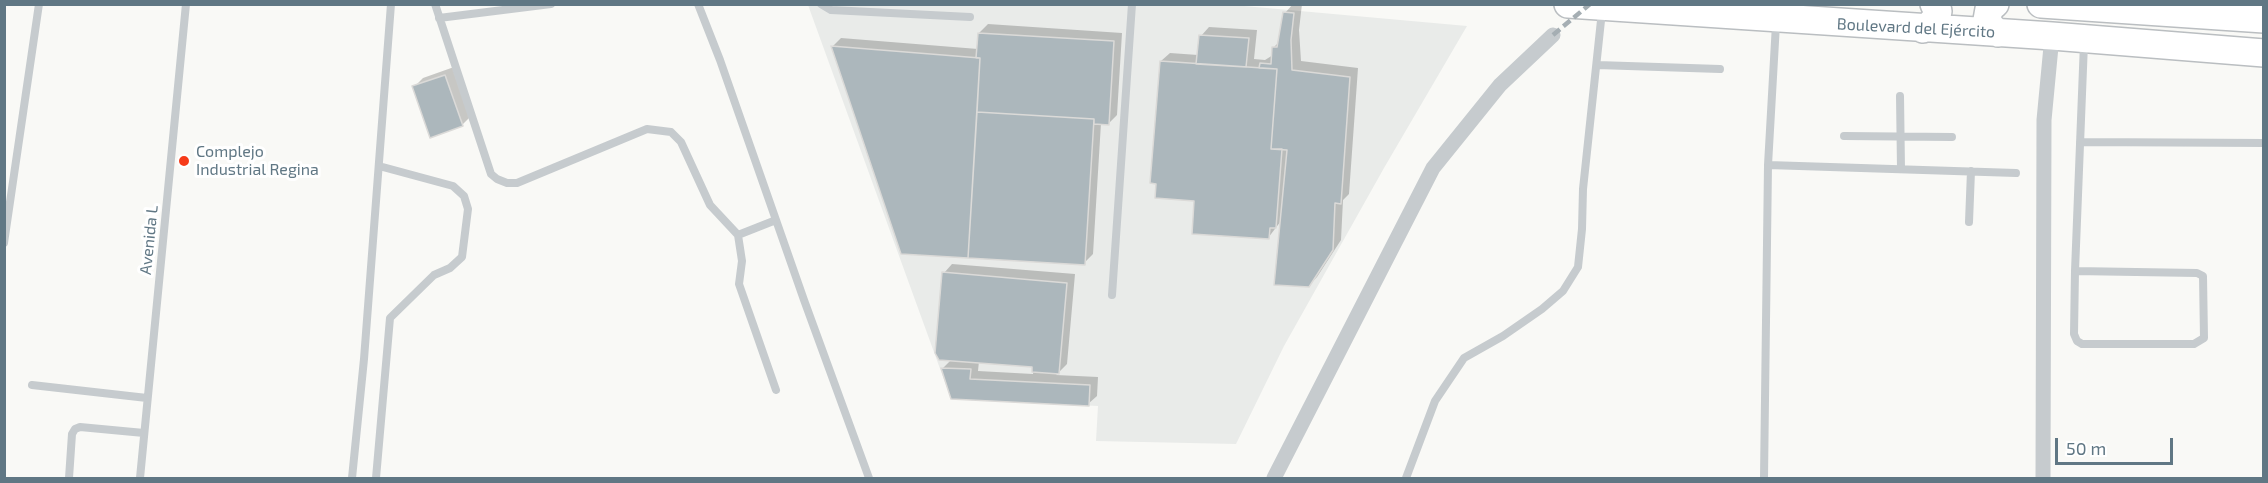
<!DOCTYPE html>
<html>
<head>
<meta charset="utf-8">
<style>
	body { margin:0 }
	#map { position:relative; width:2268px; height:483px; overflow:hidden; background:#f9f9f6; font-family:"Exo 2",sans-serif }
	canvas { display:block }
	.frame { position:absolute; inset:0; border:6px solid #607784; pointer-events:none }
	.scale { position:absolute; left:2055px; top:438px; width:118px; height:27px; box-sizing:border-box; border:3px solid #607784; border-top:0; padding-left:8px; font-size:18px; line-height:21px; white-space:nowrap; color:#607784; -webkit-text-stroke:4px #fff; paint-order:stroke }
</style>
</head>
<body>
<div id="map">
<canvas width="2268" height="483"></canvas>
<div class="frame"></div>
<div class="scale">50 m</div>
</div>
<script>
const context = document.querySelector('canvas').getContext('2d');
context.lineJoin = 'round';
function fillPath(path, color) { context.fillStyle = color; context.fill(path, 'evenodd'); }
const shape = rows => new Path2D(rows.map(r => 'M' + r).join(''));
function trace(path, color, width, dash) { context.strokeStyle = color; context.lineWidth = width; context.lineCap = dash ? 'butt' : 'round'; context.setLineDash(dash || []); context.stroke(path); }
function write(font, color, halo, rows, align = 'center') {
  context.font = font + ' "Exo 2",sans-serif'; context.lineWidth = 6; context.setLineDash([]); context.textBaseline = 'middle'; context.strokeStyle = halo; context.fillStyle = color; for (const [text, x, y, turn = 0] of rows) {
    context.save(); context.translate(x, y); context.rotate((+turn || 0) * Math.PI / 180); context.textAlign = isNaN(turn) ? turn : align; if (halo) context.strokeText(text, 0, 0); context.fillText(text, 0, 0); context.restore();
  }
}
const built = shape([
	[1222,4,1467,26,1384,168,1284,346,1236,444,1096,441,1098,406,951,399,808,5]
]);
const shadow = shape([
	[1293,4,1302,4,1299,30,1301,61,1358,68,1349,194,1343,200,1341,240,1317,277,1308,286,1281,221,1268,238,1196,200,1161,61,1170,53,1198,55,1201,36,1209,27,1257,30,1254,59,1265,60,1273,55,1273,48,1279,42,1285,13],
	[988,24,1122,33,1117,115,1108,124,1101,123,1093,254,1084,263,903,252,833,46,841,38,978,49,979,33],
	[454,67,471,116,462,125,414,87,423,78],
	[952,264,1075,274,1067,364,1056,375,1098,377,1097,396,1088,404,952,398,943,368,952,359,944,273],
	[979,361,1034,366,1033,374,978,371]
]);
const building = shape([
	[1283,12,1294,13,1291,40,1292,70,1350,77,1341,204,1335,203,1333,250,1309,287,1274,285,1287,150,1271,149,1277,69,1259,68,1260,63,1271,64,1272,47,1277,47,1283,12],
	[978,33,1114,41,1109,125,1094,124,1094,119,977,112,980,58,976,58,978,33],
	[1199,35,1249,38,1246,67,1196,64,1199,35],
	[831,46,980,58,968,258,901,254,831,46],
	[1160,61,1277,69,1271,149,1282,149,1276,228,1270,228,1269,239,1192,234,1194,201,1155,198,1156,184,1150,183,1160,61],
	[445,75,463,126,430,138,412,86,445,75],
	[977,112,1094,119,1085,265,968,258,977,112],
	[942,272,1067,283,1059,374,1032,372,1032,367,939,360,935,353,942,272],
	[941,368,971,369,970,379,1090,385,1089,406,951,399,941,368]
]);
const lane = shape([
	[435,4,491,174,497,179,507,183,517,183,647,129,671,132,681,142,710,205,738,235,742,261,739,284,776,390],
	[698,4,720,60,804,300,869,478],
	[821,4,831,10,970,17],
	[439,18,551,4],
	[1776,24,1768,165,2016,173],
	[1597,65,1720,69],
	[1900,96,1901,169],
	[1844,136,1952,137],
	[2080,142,2264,143],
	[1969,222,1971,171],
	[738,235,776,220],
	[4,243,39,4],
	[2075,271,2197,273,2203,276,2204,338,2194,344,2082,344,2077,341,2074,334,2075,271,2084,43],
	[1112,295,1132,4],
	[32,385,147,398],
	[69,478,72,434,75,429,80,427,144,433],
	[140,478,186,4],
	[352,478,364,359,391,4],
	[376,478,390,318,434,275,450,268,462,257,468,209,464,196,453,186,379,166],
	[1406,478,1435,401,1464,358,1503,336,1542,309,1563,291,1578,267,1582,229,1583,189,1602,11],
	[1764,478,1768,165]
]);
const street = shape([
	[1274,478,1433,168,1500,85,1553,35],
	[2043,478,2044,120,2052,36]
]);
const highway = shape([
	[1568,4,2052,36,2264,53],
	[1995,4,1989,9,1987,20,1990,26,1998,33],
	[2041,4,2264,19],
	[1923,29,1930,25,1937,16,1938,11,1934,4]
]);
const rail = shape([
	[1553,35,1590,4]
]);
const markers = [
	[184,161,6,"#f63b19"]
];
const streetNames = [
	["Boulevard del Ejército",1916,28,3],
	["Avenida L",149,240,-84]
];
const poiNames = [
	["Complejo",196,152],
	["Industrial Regina",196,170]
];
fillPath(built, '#e9ebe9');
fillPath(shadow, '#0003');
fillPath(building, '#acb7bc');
trace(building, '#dbdad8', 1.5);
trace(highway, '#babec1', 30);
trace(lane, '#c6cbce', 8);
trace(street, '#c6cbce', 15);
trace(highway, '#fff', 27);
trace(rail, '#a5aeb3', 4.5, [9, 4.5]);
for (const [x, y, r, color] of markers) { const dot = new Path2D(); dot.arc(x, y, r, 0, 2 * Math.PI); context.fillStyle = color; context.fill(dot); trace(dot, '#fff', 2); }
write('16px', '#607784', '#fff', streetNames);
write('16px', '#607784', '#fff', poiNames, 'left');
</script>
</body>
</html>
